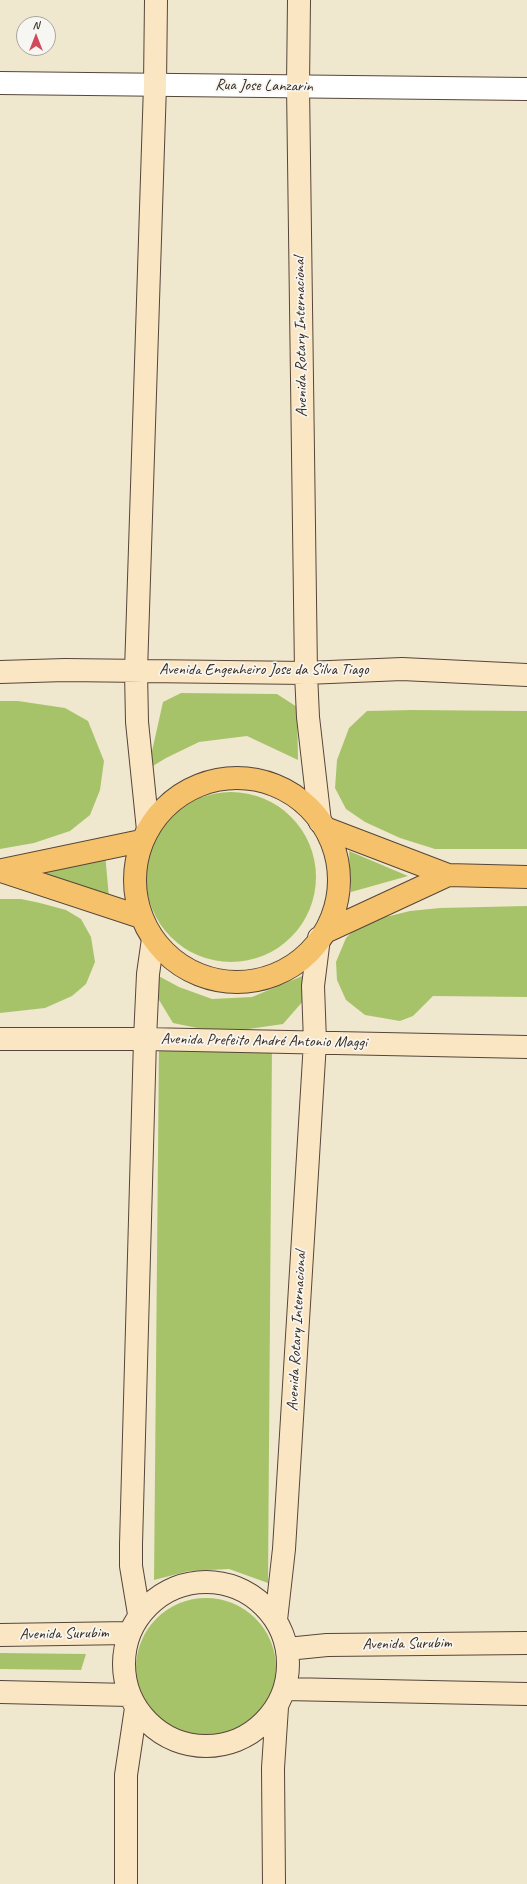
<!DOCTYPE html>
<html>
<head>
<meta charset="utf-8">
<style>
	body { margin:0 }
	#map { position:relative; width:527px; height:1884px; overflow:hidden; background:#f0e7cf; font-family:Caveat,sans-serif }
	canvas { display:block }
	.north { position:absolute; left:16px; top:16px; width:40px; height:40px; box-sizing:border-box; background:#f6f6f2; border:1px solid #aba49d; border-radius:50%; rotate:0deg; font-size:11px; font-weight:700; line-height:16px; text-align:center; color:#3b2a1e }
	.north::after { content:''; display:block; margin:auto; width:14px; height:18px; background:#d1495b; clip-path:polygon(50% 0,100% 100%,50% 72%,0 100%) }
</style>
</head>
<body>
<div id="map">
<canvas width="527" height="1884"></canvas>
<div class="north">N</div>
</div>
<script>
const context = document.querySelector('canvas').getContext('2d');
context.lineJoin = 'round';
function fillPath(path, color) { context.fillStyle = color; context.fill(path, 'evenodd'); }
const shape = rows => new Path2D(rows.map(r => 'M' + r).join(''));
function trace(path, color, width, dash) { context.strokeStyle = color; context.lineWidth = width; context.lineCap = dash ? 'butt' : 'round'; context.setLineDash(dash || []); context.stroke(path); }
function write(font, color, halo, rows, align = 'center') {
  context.font = font + ' Caveat,sans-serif'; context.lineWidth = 3.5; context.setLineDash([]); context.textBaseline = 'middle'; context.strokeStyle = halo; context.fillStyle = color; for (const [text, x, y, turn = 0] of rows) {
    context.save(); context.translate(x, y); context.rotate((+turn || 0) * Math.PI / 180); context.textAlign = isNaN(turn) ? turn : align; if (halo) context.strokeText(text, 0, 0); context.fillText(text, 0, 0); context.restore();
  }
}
const green = shape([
	[181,693,277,694,297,707,298,760,247,736,199,742,166,758,148,769,163,702],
	[0,701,18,701,65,708,88,721,104,761,100,790,90,815,70,831,34,843,0,849],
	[412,710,527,711,527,849,435,849,400,838,365,822,346,809,335,788,337,760,349,728,367,711],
	'146 877a85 85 0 1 1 170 0a85 85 0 1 1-170 0Z',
	[349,851,408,876,351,892],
	[105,853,109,898,38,874],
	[0,899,21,899,40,903,66,910,81,919,91,937,95,962,86,984,72,996,45,1008,0,1013],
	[527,906,527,997,433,996,413,1016,400,1021,365,1015,346,1000,337,980,336,962,346,938,361,923,410,911,440,908],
	[153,973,179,987,212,999,252,997,307,974,304,1000,283,1024,221,1033,173,1023,156,995],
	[272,1044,268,1583,229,1569,189,1571,154,1580,159,1045],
	'136 1668a70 70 0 1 1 140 0a70 70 0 1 1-140 0Z',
	[0,1653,86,1654,81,1670,0,1669]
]);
const street = shape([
	[0,83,527,89]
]);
const secondary = shape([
	[299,0,298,86,306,673,308,717,320,822],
	[0,672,65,670,306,673,402,669,527,675],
	[148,830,137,722,136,671,155,85,156,0],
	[0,1039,145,1039,527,1047],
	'124 1664a82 82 0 1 1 164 0a82 82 0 1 1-164 0Z',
	[139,1614,131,1566,131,1544,145,1039,148,974,153,939],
	[276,1620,284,1549,315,1042,313,986,319,938],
	[0,1635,129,1633],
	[287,1649,327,1645,527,1643],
	[285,1689,527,1694],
	[0,1692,129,1695],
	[126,1884,126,1775,136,1708],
	[274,1884,273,1768,277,1707]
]);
const primary = shape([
	'135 880a102 102 0 1 1 204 0a102 102 0 1 1-204 0Z',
	[325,828,448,875,527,877],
	[2,870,141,841],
	[1,871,141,917],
	[325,932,448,875]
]);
const streetNames = [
	["Rua Jose Lanzarin",264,86,1],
	["Avenida Rotary Internacional",301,337,-91],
	["Avenida Engenheiro Jose da Silva Tiago",264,670],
	["Avenida Prefeito André Antonio Maggi",264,1041,1],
	["Avenida Rotary Internacional",297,1331,-87],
	["Avenida Surubim",64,1634,-1],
	["Avenida Surubim",407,1644,-1]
];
fillPath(green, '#a7c36a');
trace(street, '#564639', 24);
trace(secondary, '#564639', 24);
trace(primary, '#564639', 24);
trace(street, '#fff', 22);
trace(secondary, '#fbe6c4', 22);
trace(primary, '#f5c16b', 22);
write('16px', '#3b2a1e', '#f6f6f2', streetNames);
</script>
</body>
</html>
